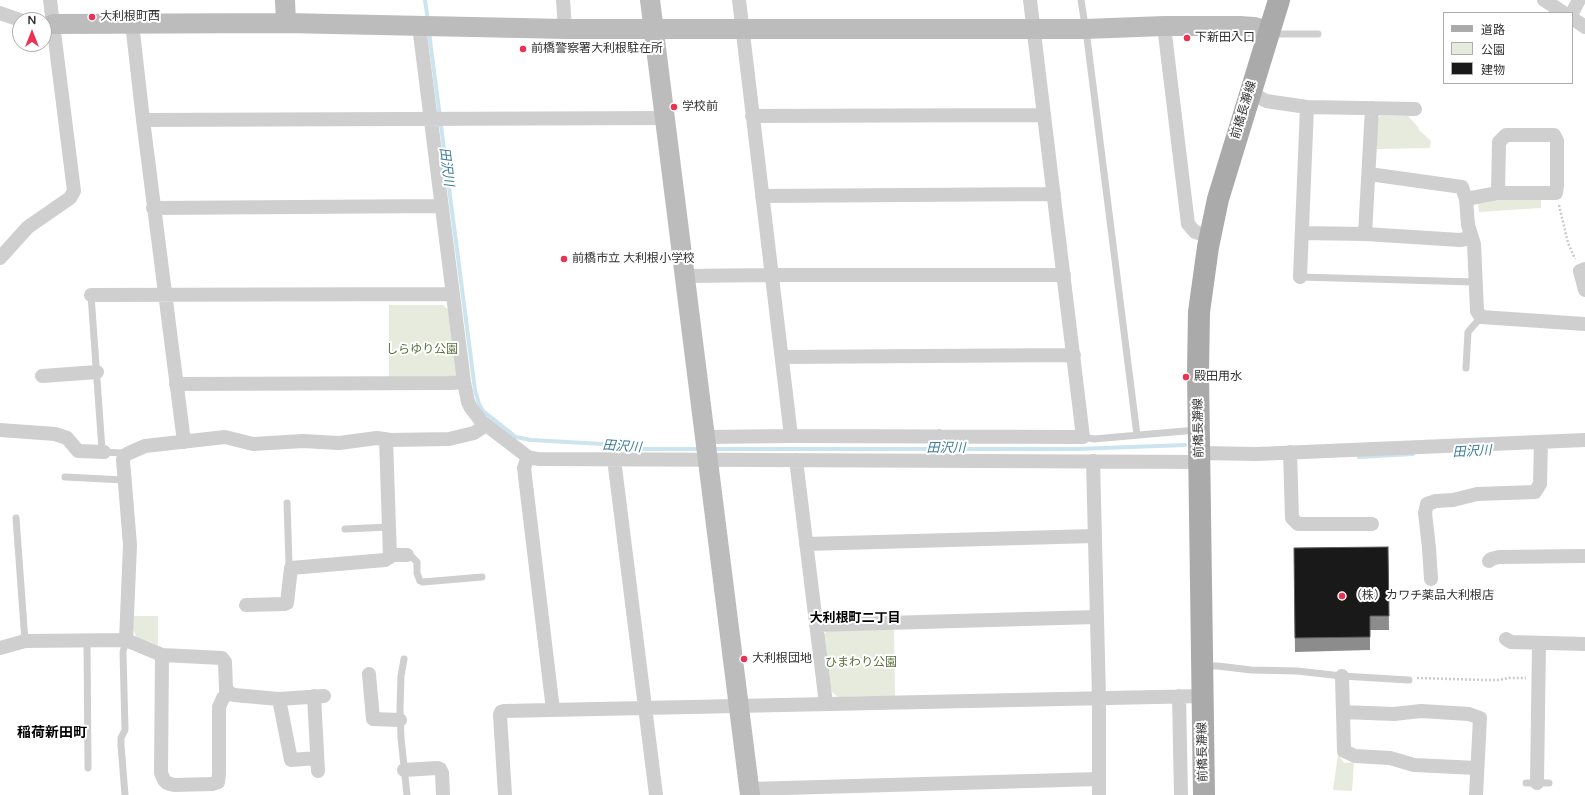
<!DOCTYPE html>
<html>
<head>
<meta charset="utf-8">
<style>
	body { margin:0 }
	#map { position:relative; width:1585px; height:795px; overflow:hidden; background:#fff; font-family:"Varela Round","Noto Sans JP",sans-serif }
	canvas { display:block }
	.legend { position:absolute; left:1443px; top:12px; width:130px; height:72px; box-sizing:border-box; background:#fff; border:1px solid #adadad; margin:0; padding:5px 7px; list-style:none; font-size:12px; color:#323232 }
	.legend li { display:flex; align-items:center; gap:8px; height:20px }
	.legend b { width:20px; border:1px solid #adadad }
	.north { position:absolute; left:12px; top:12px; width:40px; height:40px; box-sizing:border-box; background:#fff; border:1px solid #adadad; border-radius:50%; rotate:0deg; font-size:11px; font-weight:700; line-height:16px; text-align:center; color:#323232 }
	.north::after { content:''; display:block; margin:auto; width:14px; height:18px; background:#eb3252; clip-path:polygon(50% 0,100% 100%,50% 72%,0 100%) }
</style>
</head>
<body>
<div id="map">
<canvas width="1585" height="795"></canvas>
<ul class="legend">
<li><b style="height:5px;background:#aaa"></b>道路</li>
<li><b style="height:11px;background:#e6ebdd"></b>公園</li>
<li><b style="height:11px;background:#191919"></b>建物</li>
</ul>
<div class="north">N</div>
</div>
<script>
const context = document.querySelector('canvas').getContext('2d');
context.lineJoin = 'round';
function fillPath(path, color) { context.fillStyle = color; context.fill(path, 'evenodd'); }
const shape = rows => new Path2D(rows.map(r => 'M' + r).join(''));
function trace(path, color, width, dash) { context.strokeStyle = color; context.lineWidth = width; context.lineCap = dash ? 'butt' : 'round'; context.setLineDash(dash || []); context.stroke(path); }
function write(font, color, halo, rows, align = 'center') {
  context.font = font + ' "Varela Round","Noto Sans JP",sans-serif'; context.lineWidth = 4; context.setLineDash([]); context.textBaseline = 'middle'; context.strokeStyle = halo; context.fillStyle = color; for (const [text, x, y, turn = 0] of rows) {
    context.save(); context.translate(x, y); context.rotate((+turn || 0) * Math.PI / 180); context.textAlign = isNaN(turn) ? turn : align; if (halo) context.strokeText(text, 0, 0); context.fillText(text, 0, 0); context.restore();
  }
}
const green = shape([
	[1380,116,1408,116,1418,127,1419,130,1431,141,1430,148,1377,149,1377,120],
	[1500,200,1541,200,1541,208,1479,212,1478,204],
	[389,305,443,305,451,312,459,376,389,383],
	[134,616,158,616,158,645,137,638,133,630],
	[894,628,895,696,838,697,831,691,824,634,829,629],
	[1338,754,1344,763,1354,762,1352,791,1333,790]
]);
const stream = shape([
	[425,0,428,21],
	[429,32,475,390,479,404,483,411,516,437,531,440,603,444,644,449,701,449],
	[712,449,1077,449,1185,445],
	[1359,457,1413,454]
]);
const path = shape([
	[1559,205,1568,243,1575,259],
	[1417,678,1484,680,1498,680,1509,678,1526,678]
]);
const lane = shape([
	[1081,0,1087,38,1137,435],
	[1271,32,1279,34,1318,34],
	[1300,277,1475,282],
	[91,295,102,450,104,452,121,453,124,456],
	[1466,368,1468,332,1481,317],
	[1083,437,1094,439,1196,430],
	[65,477,124,480],
	[287,503,289,563,291,568],
	[16,518,25,641],
	[345,529,389,527],
	[407,555,411,556,417,562,417,573,420,581,423,582,482,577],
	[87,641,88,768],
	[404,659,401,676,400,708,401,738,407,795],
	[1204,666,1218,666,1251,670,1297,671,1342,676,1409,680],
	[1526,783,1549,783],
	[125,795,121,745,121,738,125,730,123,652,126,640]
]);
const street = shape([
	[563,0,565,29],
	[739,0,791,436],
	[1544,0,1564,13],
	[0,13,20,20],
	[1572,13,1579,0],
	[1572,18,1585,27],
	[132,23,143,120,184,442],
	[419,26,464,382,468,402,471,408,481,421,528,457,538,459,1199,462],
	[1164,26,1188,224,1195,232,1210,236],
	[1250,92,1266,101,1307,107,1415,109],
	[752,116,1044,115],
	[143,120,665,118],
	[1369,174,1462,187,1466,199,1468,225,1474,244,1477,311,1481,317,1585,324],
	[762,196,1054,194],
	[1466,199,1498,193,1556,193,1557,185,1557,141,1554,135,1506,135,1499,142,1498,193],
	[153,208,442,206],
	[1302,233,1365,234,1460,240,1471,238],
	[1365,234,1372,108],
	[0,258,28,227,70,198,74,191,50,0],
	[1585,269,1580,271,1585,290],
	[685,276,772,275,1064,275],
	[1300,277,1307,107],
	[91,295,453,294],
	[782,357,1074,355],
	[42,376,97,372],
	[176,384,450,383,464,382],
	[0,430,55,434,67,438,78,451,104,452],
	[705,437,791,436,1083,437,1030,0],
	[1290,452,1292,518,1298,524,1372,524],
	[1199,453,1257,454,1585,440],
	[528,457,524,468,553,710],
	[614,459,656,795],
	[796,460,826,704],
	[939,460,939,436],
	[1093,461,1099,698,1099,795],
	[806,544,1094,536],
	[390,555,407,555],
	[1489,561,1491,559,1499,557,1585,556],
	[1431,579,1429,548,1425,513,1427,504,1436,501,1453,500,1477,494,1535,492,1540,484,1541,442],
	[246,605,284,604,287,603,291,568,385,560,390,557,386,439],
	[816,625,1096,617],
	[1506,639,1511,642,1585,644],
	[126,640,162,655,222,658,225,662,226,689,227,692,234,695,279,699,324,696],
	[0,648,25,641,126,640,130,545,123,460,124,456,129,453,145,446,225,437,253,444,303,441,339,443,377,438,391,440,449,439,474,433,486,425],
	[162,655,161,773,164,780,167,783,174,785,212,784,218,782,219,774,219,707,223,698,229,692],
	[369,674,373,719,400,720],
	[1342,676,1344,751,1355,756,1390,758,1414,765,1477,768],
	[314,696,318,771],
	[1179,696,1181,795],
	[279,699,291,760,317,758],
	[1343,712,1394,714,1421,711,1469,714,1480,718,1476,795],
	[404,770,437,768,440,769,442,773,443,795],
	[1537,783,1539,643],
	[750,789,1099,779],
	[505,795,500,715,501,712,504,711,1202,696]
]);
const secondary = shape([
	[285,0,286,23],
	[650,0,750,795],
	[53,24,286,23,565,29,1085,29,1164,26,1240,26,1254,27,1269,31]
]);
const primary = shape([
	[1204,795,1198,372,1199,312,1208,247,1218,199,1279,0]
]);
const wall = shape([
	[1388,547,1389,630,1370,630,1370,650,1295,652,1294,548]
]);
const building = shape([
	[1388,547,1389,616,1370,616,1370,637,1295,638,1294,548,1388,547]
]);
const markers = [
	[92,17,4,"#eb3252"],
	[1187,38,4,"#eb3252"],
	[523,49,4,"#eb3252"],
	[674,107,4,"#eb3252"],
	[564,259,4,"#eb3252"],
	[1186,377,4,"#eb3252"],
	[1342,596,4,"#eb3252"],
	[744,659,4,"#eb3252"]
];
const poiNames = [
	["大利根町西",100,17],
	["下新田入口",1195,38],
	["前橋警察署大利根駐在所",531,49],
	["学校前",682,107],
	["前橋市立 大利根小学校",572,259],
	["殿田用水",1194,377],
	["（株）カワチ薬品大利根店",1350,596],
	["大利根団地",752,659]
];
const streetNames = [
	["前橋長瀞線",1244,110,-73],
	["前橋長瀞線",1199,428,-91],
	["前橋長瀞線",1203,752,-91]
];
const parkNames = [
	["しらゆり公園",422,350],
	["ひまわり公園",861,663]
];
const waterNames = [
	["田沢川",446,167,83],
	["田沢川",622,447,4],
	["田沢川",946,449],
	["田沢川",1472,452,-3]
];
const neighbourhoodNames = [
	["大利根町二丁目",855,619]
];
const quarterNames = [
	["稲荷新田町",52,733]
];
fillPath(green, '#e6ebdd');
trace(stream, '#cce4ee', 4);
trace(path, '#ccc', 2.5, [2, 2]);
trace(lane, '#cfcfcf', 7);
trace(street, '#cfcfcf', 14);
trace(secondary, '#bcbcbc', 20);
trace(primary, '#aaa', 22);
fillPath(wall, '#8c8c8c');
fillPath(building, '#191919');
trace(building, '#5e5e5e', 1);
for (const [x, y, r, color] of markers) { const dot = new Path2D(); dot.arc(x, y, r, 0, 2 * Math.PI); context.fillStyle = color; context.fill(dot); trace(dot, '#fff', 1.5); }
write('12px', '#323232', '#fff', poiNames, 'left');
write('12px', '#323232', '#fff', streetNames);
write('12px', '#5a703d', '#fff', parkNames);
write('italic 13px', '#3c7d98', '#fff', waterNames);
write('bold 13px', '#000', '#fff', neighbourhoodNames);
write('bold 14px', '#000', '#fff', quarterNames);
</script>
</body>
</html>
